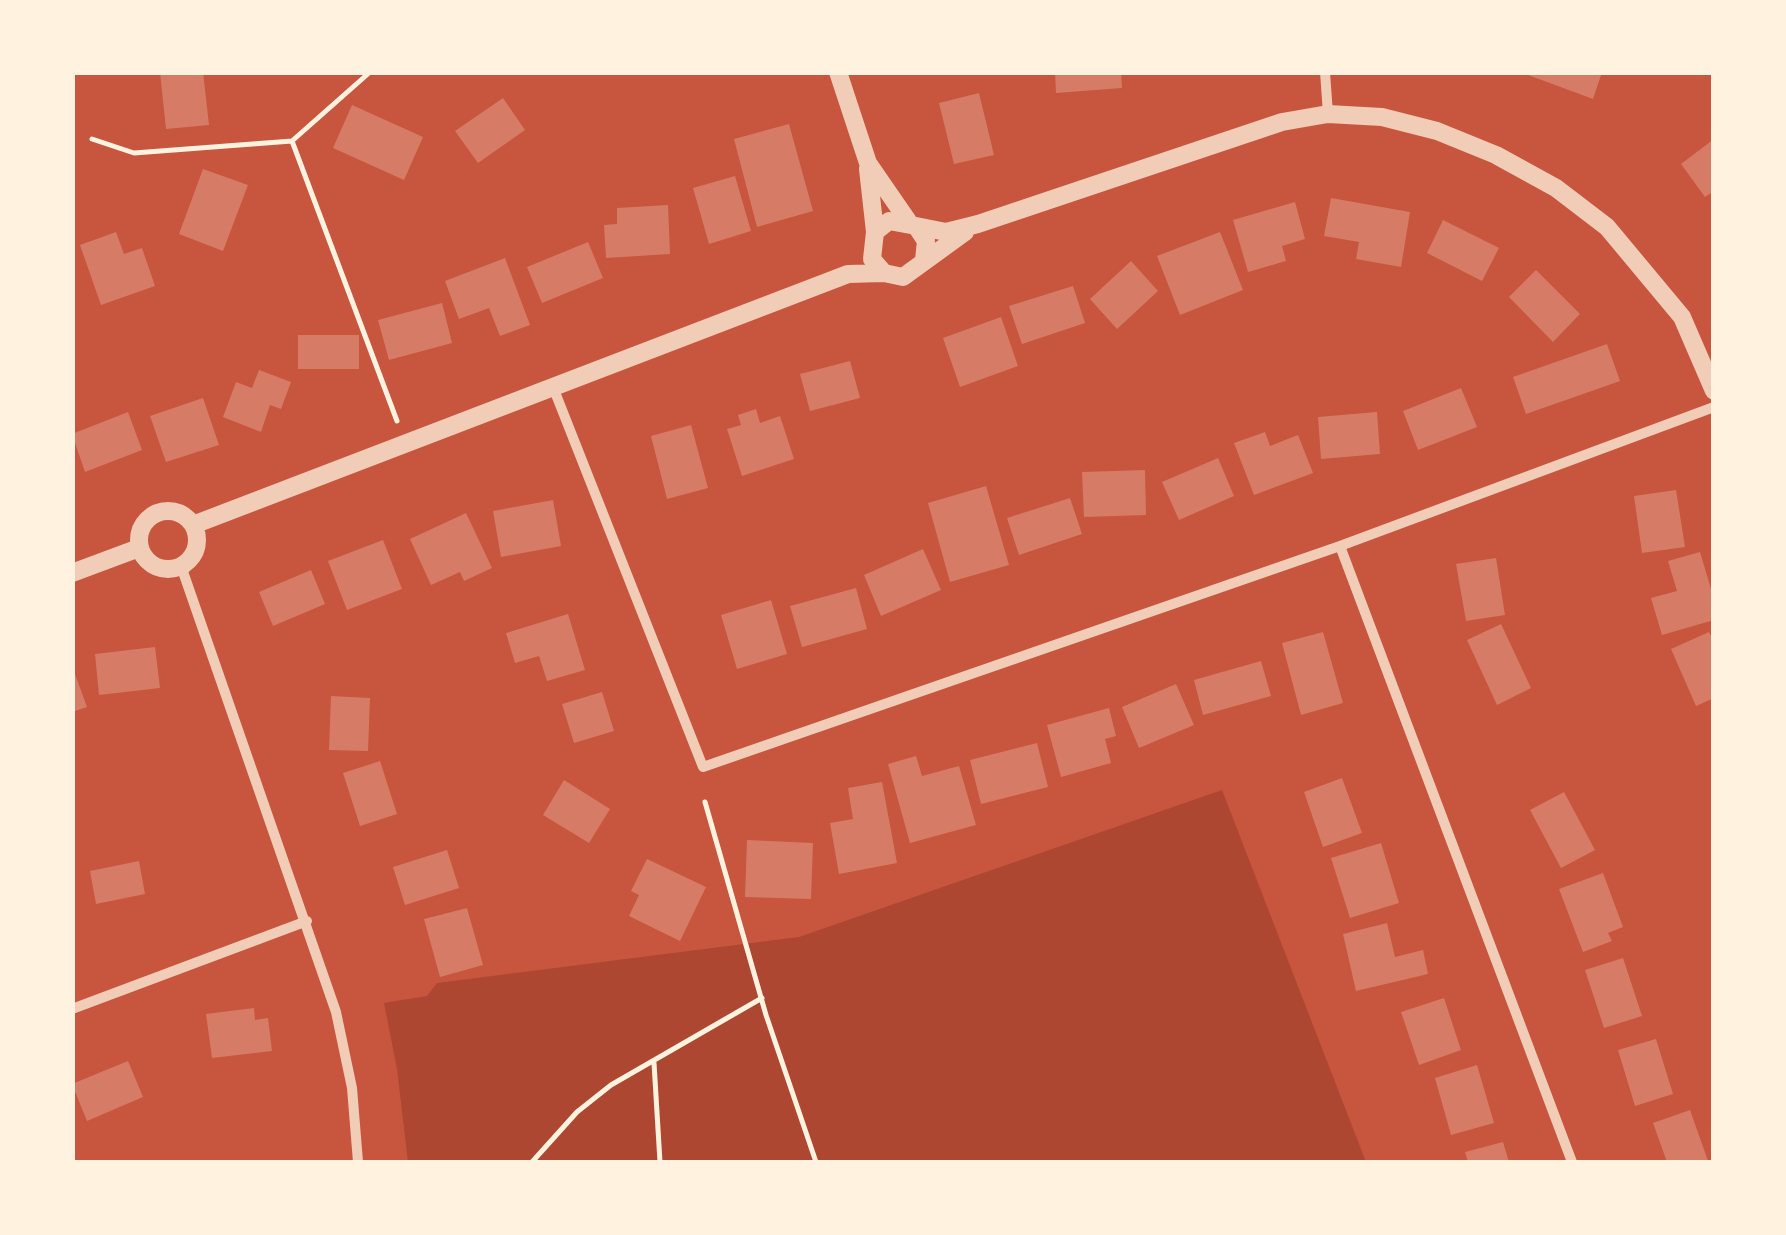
<!DOCTYPE html>
<html>
<head>
<meta charset="utf-8">
<style>
	body { margin:0 }
	#map { position:relative; width:1786px; height:1235px; overflow:hidden; background:#c8553d; font-family:"Roboto Serif",serif }
	canvas { display:block }
	.frame { position:absolute; inset:0; border:75px solid #fff3e0; pointer-events:none }
</style>
</head>
<body>
<div id="map">
<canvas width="1786" height="1235"></canvas>
<div class="frame"></div>
</div>
<script>
const context = document.querySelector('canvas').getContext('2d');
context.lineJoin = 'round';
function fillPath(path, color) { context.fillStyle = color; context.fill(path, 'evenodd'); }
const shape = rows => new Path2D(rows.map(r => 'M' + r).join(''));
function trace(path, color, width, dash) { context.strokeStyle = color; context.lineWidth = width; context.lineCap = dash ? 'butt' : 'round'; context.setLineDash(dash || []); context.stroke(path); }
const green = shape([
	[1222,790,1366,1162,408,1162,397,1069,384,1003,427,996,437,983,799,937]
]);
const building = shape([
	[160,72,203,72,209,125,166,129],
	[1055,72,1121,72,1122,88,1056,93],
	[1520,72,1602,72,1593,99],
	[979,93,994,155,954,164,939,103],
	[503,98,525,130,478,163,455,131],
	[352,105,423,137,404,180,333,148],
	[789,124,813,211,757,227,734,139],
	[1714,139,1714,191,1705,197,1681,164],
	[203,169,248,185,223,251,179,234],
	[735,176,751,231,709,244,693,188],
	[1331,198,1410,212,1401,267,1356,259,1359,242,1324,236],
	[1295,202,1305,239,1282,246,1286,261,1248,272,1233,220],
	[668,205,670,254,606,258,604,225,617,224,617,208],
	[1443,220,1499,248,1482,281,1427,253],
	[116,232,124,254,142,248,155,286,101,305,80,245],
	[1220,232,1243,290,1180,315,1157,256],
	[588,242,603,278,542,303,527,267],
	[505,258,530,325,500,336,489,308,459,319,445,281],
	[1131,261,1158,291,1117,329,1090,299],
	[1536,270,1580,314,1553,342,1509,297],
	[1073,286,1085,323,1022,344,1009,306],
	[442,303,452,343,389,360,378,320],
	[1001,317,1018,366,960,387,943,338],
	[298,335,359,335,359,369,298,369],
	[1607,344,1620,381,1526,414,1513,377],
	[850,361,860,398,810,411,800,374],
	[259,370,291,382,281,409,270,405,261,432,223,417,236,382,252,388],
	[1461,388,1477,427,1418,450,1403,411],
	[203,398,219,445,166,462,150,416],
	[756,409,760,423,780,416,794,459,742,476,727,429,741,425,738,415],
	[128,412,142,450,85,472,72,434],
	[1377,412,1380,454,1321,459,1318,417],
	[691,425,708,488,667,499,651,436],
	[1265,432,1270,446,1298,435,1313,473,1254,495,1234,443],
	[1218,458,1234,496,1179,520,1162,482],
	[1145,470,1146,515,1084,517,1082,472],
	[986,486,1009,565,950,582,928,503],
	[1676,490,1685,547,1642,553,1634,496],
	[1070,498,1082,534,1019,555,1007,518],
	[553,500,561,546,501,557,493,511],
	[466,513,492,568,464,581,460,572,431,585,410,539],
	[383,540,402,589,347,610,328,561],
	[923,549,941,590,881,616,864,575],
	[1700,552,1714,599,1714,620,1662,635,1651,598,1677,591,1668,561],
	[1496,558,1505,615,1466,621,1456,564],
	[311,570,325,604,273,626,259,592],
	[856,588,867,629,802,647,790,606],
	[771,600,787,654,737,669,721,615],
	[568,614,585,670,547,681,539,656,515,663,506,633],
	[1501,624,1531,688,1497,705,1467,640],
	[1323,632,1343,703,1301,715,1282,643],
	[1709,632,1714,642,1714,698,1696,706,1671,649],
	[155,647,160,688,99,695,95,654],
	[1261,661,1271,696,1203,715,1194,680],
	[72,666,87,707,72,712],
	[1176,684,1194,725,1139,748,1122,707],
	[602,692,614,731,574,743,562,704],
	[331,696,370,698,368,751,329,750],
	[1109,708,1116,736,1105,739,1111,763,1061,777,1047,725],
	[1037,743,1048,787,981,804,970,760],
	[916,756,922,776,959,766,976,825,910,843,888,764],
	[380,761,397,814,360,826,343,773],
	[1342,778,1362,833,1323,847,1304,792],
	[564,780,610,809,589,843,543,815],
	[882,782,897,863,839,874,830,823,853,819,848,788],
	[1564,792,1595,850,1561,868,1530,810],
	[747,840,813,843,811,899,745,897],
	[1381,843,1399,903,1350,918,1331,858],
	[447,850,459,888,405,905,393,867],
	[647,859,706,887,680,941,629,916,639,895,631,891],
	[139,861,145,894,96,904,90,871],
	[1603,873,1623,927,1608,933,1612,941,1583,952,1559,889],
	[467,908,483,965,440,977,424,919],
	[1387,923,1395,957,1423,950,1428,974,1356,991,1343,934],
	[1623,958,1642,1016,1604,1028,1585,970],
	[1444,998,1461,1050,1419,1065,1401,1012],
	[254,1008,255,1020,268,1018,272,1051,212,1058,206,1014],
	[1656,1039,1673,1094,1635,1106,1618,1050],
	[128,1061,143,1097,87,1121,72,1084],
	[1477,1065,1494,1123,1451,1135,1435,1078],
	[1690,1110,1708,1161,1667,1162,1653,1123],
	[1503,1142,1509,1162,1468,1162,1465,1152]
]);
const path = shape([
	[370,72,292,141,397,421],
	[92,139,134,153,292,141],
	[705,802,766,1015,816,1162],
	[654,1063,660,1162],
	[532,1162,577,1112,611,1085,762,998]
]);
const minor = shape([
	[1325,72,1328,114],
	[553,387,703,767,1340,546,1714,407],
	[1340,546,1572,1162],
	[181,566,336,1012,352,1088,358,1162],
	[72,1009,307,921]
]);
const tertiary = shape([
	[838,72,868,163,908,221],
	[868,169,875,232],
	[916,226,946,232,978,224,1282,122,1328,114,1382,117,1437,131,1496,155,1556,188,1607,227,1682,317,1714,391],
	[924,260,926,241,916,226,889,221,875,232,872,259,884,273,903,277,965,232],
	'139 540a29 29 0 1 1 58 0a29 29 0 1 1-58 0Z',
	[193,525,848,274,884,273],
	[72,573,139,548]
]);
fillPath(green, '#ae4732');
fillPath(building, '#d67c66');
trace(path, '#fff3e0', 5);
trace(minor, '#f1ccb7', 10);
trace(tertiary, '#f1ccb7', 18);
</script>
</body>
</html>
